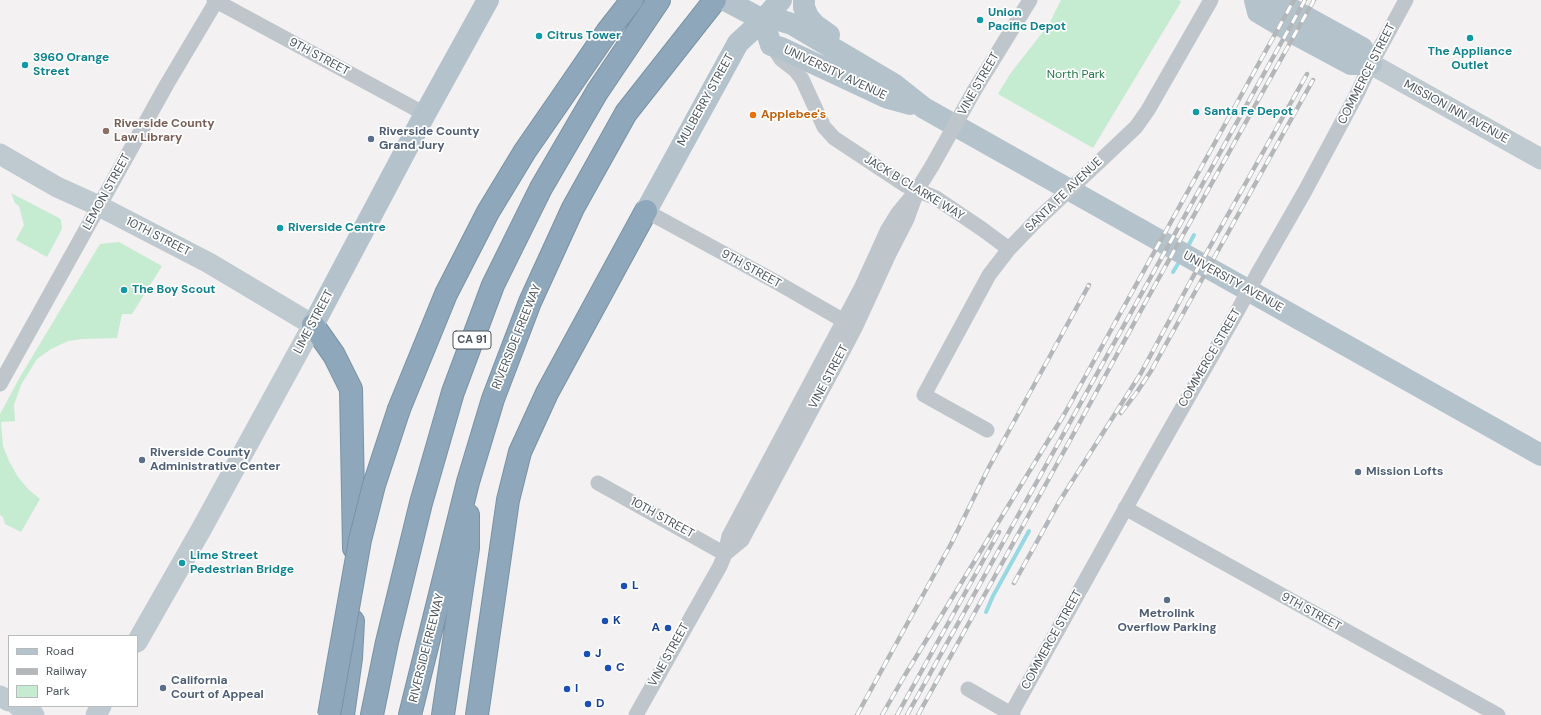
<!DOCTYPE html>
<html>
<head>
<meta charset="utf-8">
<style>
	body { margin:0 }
	#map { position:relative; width:1541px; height:715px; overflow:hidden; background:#f3f1f1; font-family:"DM Sans",sans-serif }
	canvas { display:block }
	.legend { position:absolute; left:8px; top:635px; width:130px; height:72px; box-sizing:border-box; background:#fff; border:1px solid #b7bbbe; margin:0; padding:5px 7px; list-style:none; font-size:12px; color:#4b555c }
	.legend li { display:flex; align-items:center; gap:8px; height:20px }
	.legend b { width:20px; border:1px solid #b7bbbe }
</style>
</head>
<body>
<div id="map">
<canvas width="1541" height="715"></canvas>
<ul class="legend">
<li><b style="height:5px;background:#b4c2cc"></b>Road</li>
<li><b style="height:5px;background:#b4b7ba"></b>Railway</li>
<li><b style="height:11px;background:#c5ebd1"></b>Park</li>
</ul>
</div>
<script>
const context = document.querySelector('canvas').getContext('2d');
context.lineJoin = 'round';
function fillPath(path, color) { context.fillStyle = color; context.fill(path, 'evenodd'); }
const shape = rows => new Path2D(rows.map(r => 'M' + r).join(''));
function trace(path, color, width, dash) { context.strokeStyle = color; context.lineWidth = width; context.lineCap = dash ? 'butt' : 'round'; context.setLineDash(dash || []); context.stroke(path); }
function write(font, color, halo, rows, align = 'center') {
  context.font = font + ' "DM Sans",sans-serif'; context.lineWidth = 3.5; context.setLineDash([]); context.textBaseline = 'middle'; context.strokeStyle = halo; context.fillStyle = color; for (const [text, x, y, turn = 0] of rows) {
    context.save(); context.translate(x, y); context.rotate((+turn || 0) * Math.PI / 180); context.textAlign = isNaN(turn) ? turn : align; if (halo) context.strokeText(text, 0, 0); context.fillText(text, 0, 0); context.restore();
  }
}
const green = shape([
	[1061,0,1179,0,1181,2,1093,148,998,94,1010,74,1049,24],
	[11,193,59,218,61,220,62,229,47,257,16,240,24,225,19,206,15,203],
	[119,242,162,266,132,314,122,314,117,338,82,339,68,341,51,349,37,359,21,385,14,405,15,421,1,422,3,446,9,461,18,477,28,489,40,499,21,532,5,524,3,517,0,515,0,414,20,377,100,244]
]);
const stream = shape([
	[1187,248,1194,235],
	[1173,272,1181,259],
	[986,612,993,596,1029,531]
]);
const street = shape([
	[214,0,425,114],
	[773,47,781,59,795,70,802,79,824,127,834,138,905,185,936,198,982,229,1009,249],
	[974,91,1030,0],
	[1100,161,1136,127,1148,110,1211,0],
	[646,211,778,283,851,325],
	[1258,273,1305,191,1357,94,1371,64,1406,0],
	[0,384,167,84,217,0],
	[987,430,924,395,989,275,1009,249,1035,222],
	[598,483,725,554],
	[1125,508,1498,715],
	[725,554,742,540,843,351,855,328,889,254,907,219,915,197],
	[968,689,1013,715],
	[1011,714,1148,468,1238,310],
	[636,715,720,566,725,554,729,536,861,288,887,231,898,213,917,190,932,166]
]);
const secondary = shape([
	[1371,64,1541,159],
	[0,154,57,187,99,206,209,263,313,325,202,528,137,642],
	[0,696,9,701],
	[18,706,34,715],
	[96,715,101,706]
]);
const primary = shape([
	[725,0,763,20,779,20,792,24,895,85,924,108,1541,455],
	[804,0,804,7,808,17,815,25,829,35],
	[1255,0,1258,12,1295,34,1351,64,1371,64,1362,48,1275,0],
	[763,20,771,45,781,48,888,98,910,104],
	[646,211,738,43,763,20,781,0],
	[313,325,425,114,488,0]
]);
const highway = shape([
	[313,325,334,355,351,389,354,548],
	[399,409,446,294,488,212,525,151,561,99,607,32,632,0],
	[343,715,351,658,353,621],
	[372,715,387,642,421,503,453,392,493,285,541,188,597,92,659,0],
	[410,715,468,482,493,399,530,302,573,208,626,113,715,0],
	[443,715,468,548,468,515],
	[477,715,508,500,520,452,547,393,646,211]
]);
const rail = shape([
	[1121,413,1137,392,1151,371,1313,80],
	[1014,583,1059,502,1141,373,1189,284,1307,74],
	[857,715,951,544,989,467,1089,285],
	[882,715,905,675,1065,413,1294,0],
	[897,715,999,532],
	[907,715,1305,0],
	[918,715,1057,464,1150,294,1314,0]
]);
const streetBridge = shape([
	[932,166,974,91],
	[1035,222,1100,161],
	[1238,310,1258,273]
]);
const highwayBridge = shape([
	[329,715,360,540,374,485,399,409]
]);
const markers = [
	[980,20,4,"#0f9aa8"],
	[539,36,4,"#0f9aa8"],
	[1470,38,4,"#0f9aa8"],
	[25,65,4,"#0f9aa8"],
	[1196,112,4,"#0f9aa8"],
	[753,115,4,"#e8710a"],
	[106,131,4,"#8d6e63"],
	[371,139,4,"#5c6f8a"],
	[280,228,4,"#0f9aa8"],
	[124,290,4,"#0f9aa8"],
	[142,460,4,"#5c6f8a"],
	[1358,472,4,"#5c6f8a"],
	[182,563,4,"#0f9aa8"],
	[624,586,4,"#1a4fb4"],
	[1167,600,4,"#5c6f8a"],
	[605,621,4,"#1a4fb4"],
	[668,628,4,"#1a4fb4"],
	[587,654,4,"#1a4fb4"],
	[608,668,4,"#1a4fb4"],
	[163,688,4,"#5c6f8a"],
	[567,689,4,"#1a4fb4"],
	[588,704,4,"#1a4fb4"]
];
const shields = [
	[472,340,38]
];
const shieldNames = [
	["CA 91",472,340]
];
const cultureNames = [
	["Union",988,13],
	["Pacific Depot",988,27],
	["Citrus Tower",547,36],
	["The Appliance",1470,52,"center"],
	["Outlet",1470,66,"center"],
	["3960 Orange",33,58],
	["Street",33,72],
	["Santa Fe Depot",1204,112],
	["Riverside Centre",288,228],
	["The Boy Scout",132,290],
	["Lime Street",190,556],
	["Pedestrian Bridge",190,570]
];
const streetNames = [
	["9TH STREET",319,57,28],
	["UNIVERSITY AVENUE",835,73,25],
	["COMMERCE STREET",1367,74,-63],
	["VINE STREET",979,84,-60],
	["MULBERRY STREET",706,100,-61],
	["MISSION INN AVENUE",1456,112,29],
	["JACK B CLARKE WAY",914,188,31],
	["LEMON STREET",107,192,-61],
	["SANTA FE AVENUE",1064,195,-44],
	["10TH STREET",158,237,27],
	["9TH STREET",751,269,29],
	["UNIVERSITY AVENUE",1233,282,29],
	["LIME STREET",314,322,-62],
	["RIVERSIDE FREEWAY",517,337,-68],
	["COMMERCE STREET",1210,358,-60],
	["VINE STREET",829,377,-62],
	["10TH STREET",662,518,29],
	["9TH STREET",1311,612,29],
	["COMMERCE STREET",1052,640,-61],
	["RIVERSIDE FREEWAY",427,648,-76],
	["VINE STREET",669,655,-61]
];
const parkNames = [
	["North Park",1076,75]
];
const foodNames = [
	["Applebee's",761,115]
];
const educationNames = [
	["Riverside County",114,124],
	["Law Library",114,138]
];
const serviceNames = [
	["Riverside County",379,132],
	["Grand Jury",379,146],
	["Riverside County",150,453],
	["Administrative Center",150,467],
	["Mission Lofts",1366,472],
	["Metrolink",1167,614,"center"],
	["Overflow Parking",1167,628,"center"],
	["California",171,681],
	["Court of Appeal",171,695]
];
const transitNames = [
	["L",632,586],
	["K",613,621],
	["A",660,628,"right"],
	["J",595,654],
	["C",616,668],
	["I",575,689],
	["D",596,704]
];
fillPath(green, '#c5ebd1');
trace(stream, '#97d9e3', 4);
trace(highway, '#7a92a5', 24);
trace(street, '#bec6cc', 15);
trace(secondary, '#bfc9d0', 21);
trace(primary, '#b4c2cc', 22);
trace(highway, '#8fa7ba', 22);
trace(rail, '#b4b7ba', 4.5);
trace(rail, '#fff', 3, [9]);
trace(highwayBridge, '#7a92a5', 24, []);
trace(streetBridge, '#bec6cc', 15);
trace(highwayBridge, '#8fa7ba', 22);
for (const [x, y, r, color] of markers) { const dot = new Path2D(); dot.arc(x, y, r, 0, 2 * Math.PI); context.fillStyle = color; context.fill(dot); trace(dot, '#fff', 1.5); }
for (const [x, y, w] of shields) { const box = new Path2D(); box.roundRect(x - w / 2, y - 9, w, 18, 3); context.fillStyle = '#fff'; context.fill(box); trace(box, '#4b555c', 1); }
write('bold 11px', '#4b555c', null, shieldNames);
write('bold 12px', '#0d838f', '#fff', cultureNames, 'left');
write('12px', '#4b555c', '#fff', streetNames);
write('12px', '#227746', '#fff', parkNames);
write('bold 12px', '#c56008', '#fff', foodNames, 'left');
write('bold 12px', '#785e54', '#fff', educationNames, 'left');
write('bold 12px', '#4e5e75', '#fff', serviceNames, 'left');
write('bold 12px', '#164399', '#fff', transitNames, 'left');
</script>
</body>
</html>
